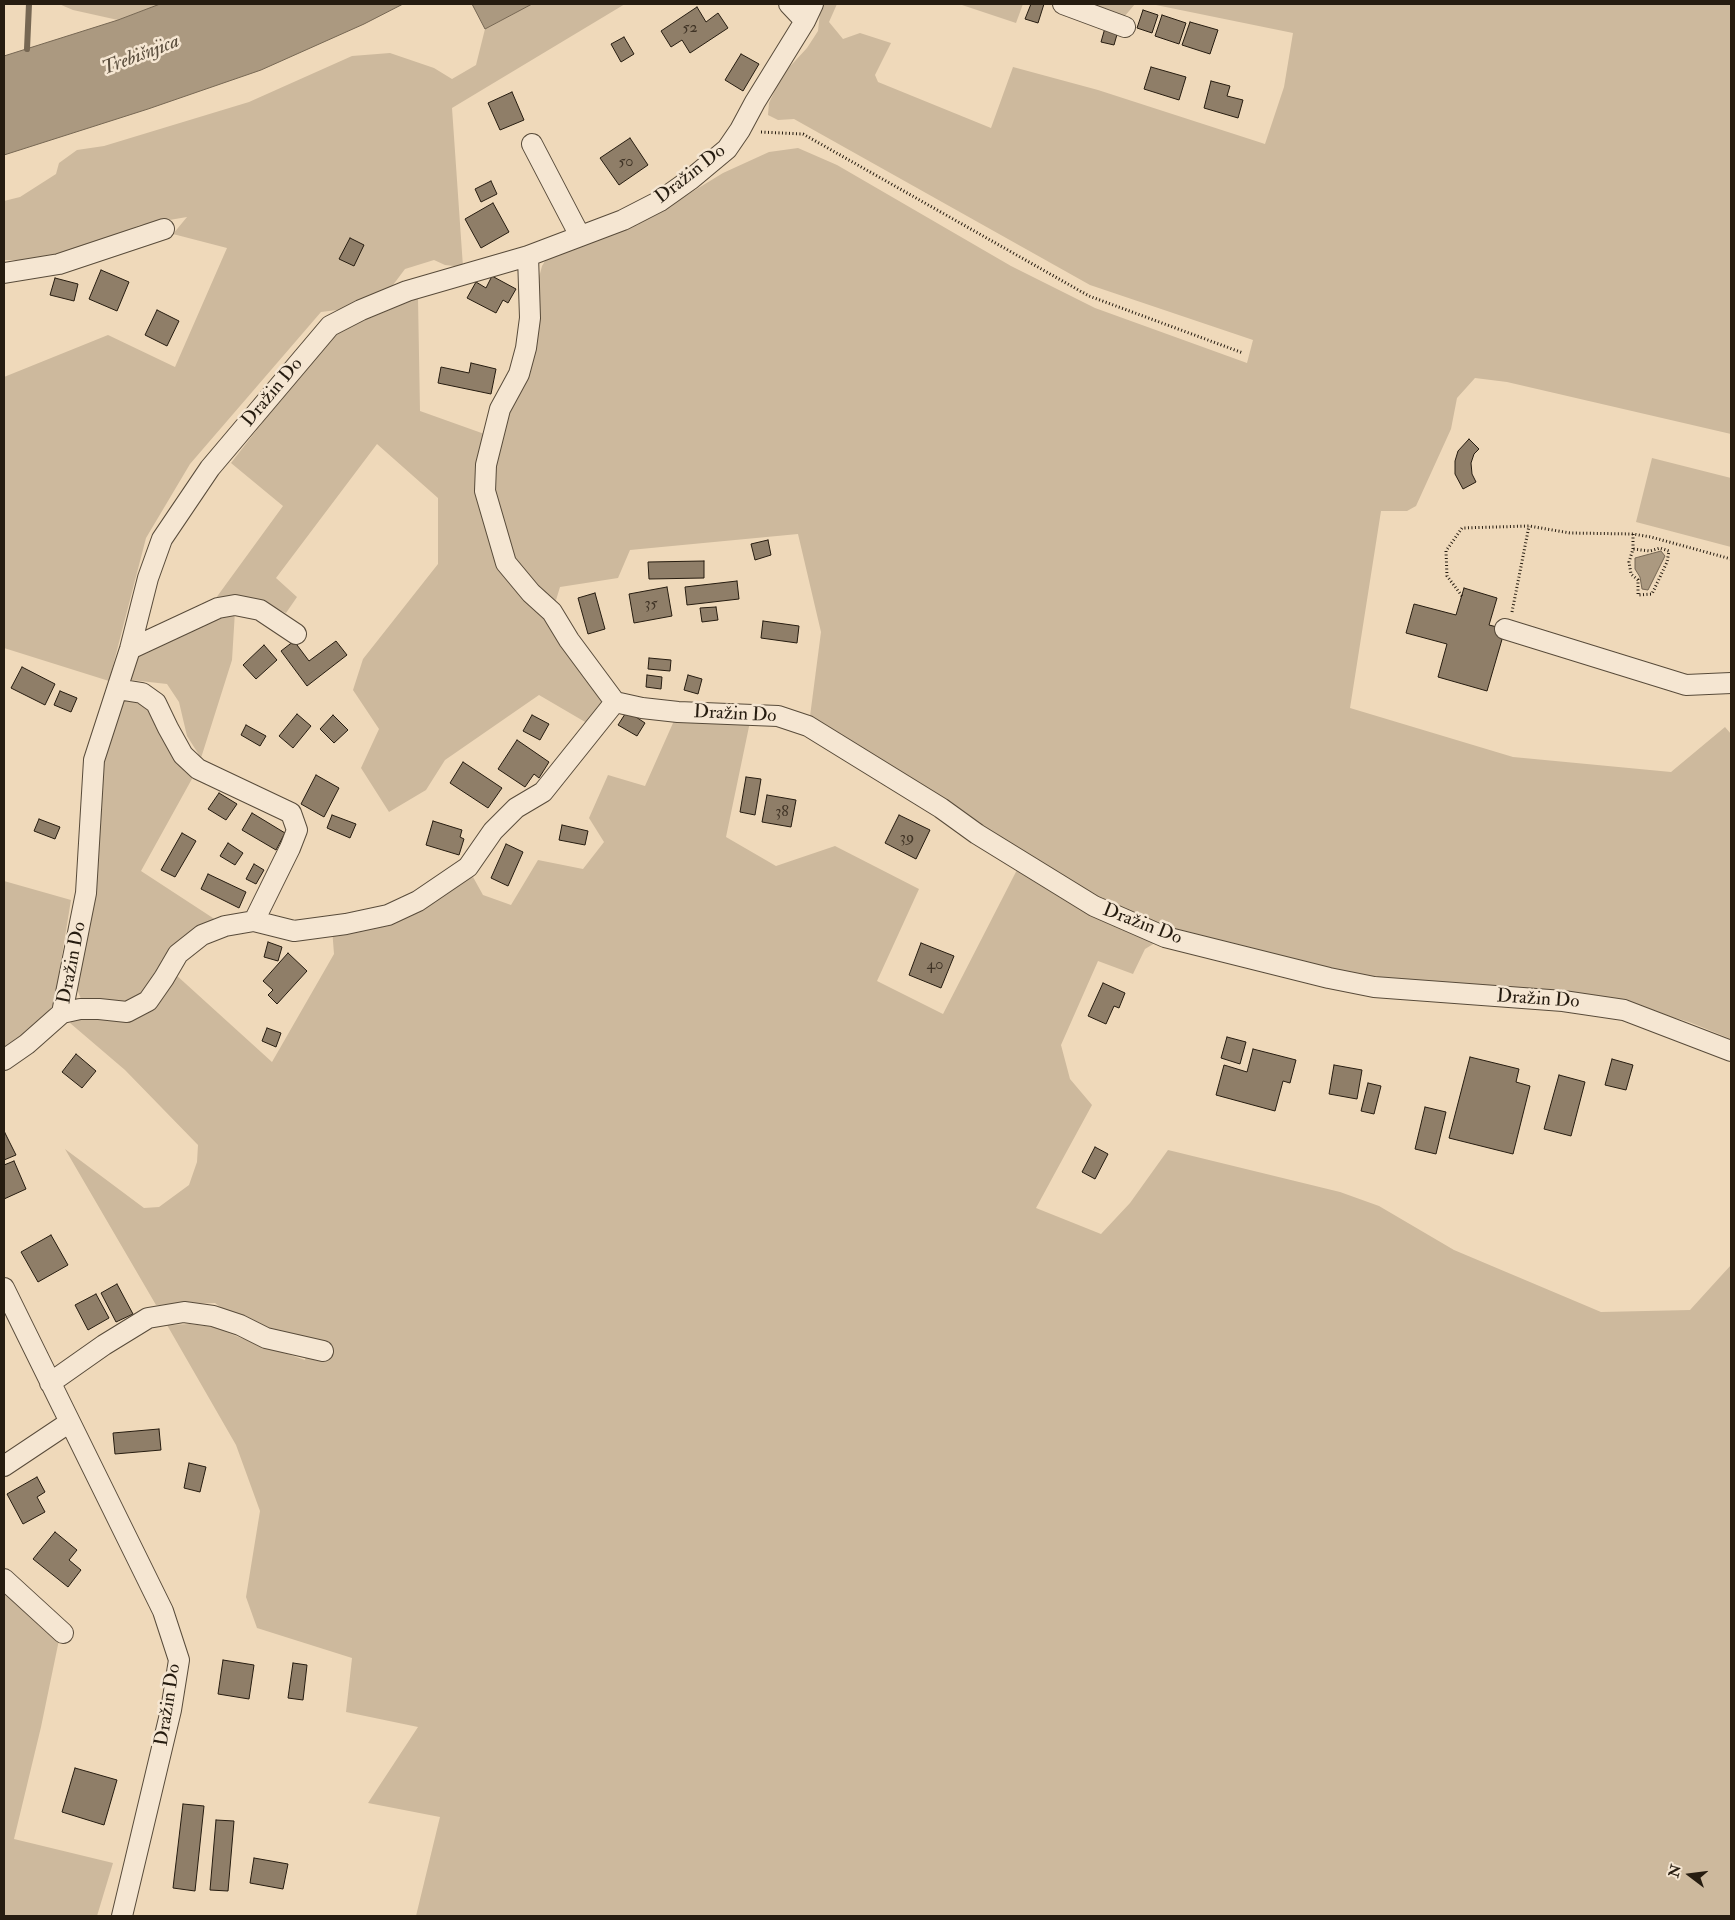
<!DOCTYPE html>
<html>
<head>
<meta charset="utf-8">
<style>
	body { margin:0 }
	#map { position:relative; width:1735px; height:1920px; overflow:hidden; background:#efd9ba; font-family:"IM FELL Double Pica",serif }
	canvas { display:block }
	.frame { position:absolute; inset:0; border:5px solid #261c10; pointer-events:none }
	.north { position:absolute; left:1665px; top:1850px; width:50px; height:50px; -webkit-text-stroke:4px #f5e6d2; paint-order:stroke; rotate:285deg; font-size:14px; font-weight:700; line-height:20px; text-align:center; color:#261c10 }
	.north::after { content:''; display:block; margin:auto; width:18px; height:22px; background:#261c10; clip-path:polygon(50% 0,100% 100%,50% 72%,0 100%) }
</style>
</head>
<body>
<div id="map">
<canvas width="1735" height="1920"></canvas>
<div class="frame"></div>
<div class="north">N</div>
</div>
<script>
const context = document.querySelector('canvas').getContext('2d');
context.lineJoin = 'round';
function fillPath(path, color) { context.fillStyle = color; context.fill(path, 'evenodd'); }
const shape = rows => new Path2D(rows.map(r => 'M' + r).join(''));
function trace(path, color, width, dash) { context.strokeStyle = color; context.lineWidth = width; context.lineCap = dash ? 'butt' : 'round'; context.setLineDash(dash || []); context.stroke(path); }
function write(font, color, halo, rows, align = 'center') {
  context.font = font + ' "IM FELL Double Pica",serif'; context.lineWidth = 5; context.setLineDash([]); context.textBaseline = 'middle'; context.strokeStyle = halo; context.fillStyle = color; for (const [text, x, y, turn = 0] of rows) {
    context.save(); context.translate(x, y); context.rotate((+turn || 0) * Math.PI / 180); context.textAlign = isNaN(turn) ? turn : align; if (halo) context.strokeText(text, 0, 0); context.fillText(text, 0, 0); context.restore();
  }
}
const green = shape([
	[59,4,160,4,118,20,73,10],
	[532,4,625,4,452,108,463,267,445,265,434,260,405,269,390,289,353,308,321,312,190,464,146,538,109,681,4,648,4,377,108,335,175,367,227,248,173,234,187,217,140,225,92,245,55,255,21,260,4,260,4,201,20,197,56,174,59,163,77,150,104,146,249,102,352,56,390,53,434,68,452,79,476,65,485,29],
	[821,4,837,4,829,22,843,39,860,33,891,43,875,75,878,82,991,128,1013,67,1098,90,1265,144,1284,87,1293,33,1151,4,1731,4,1731,434,1507,382,1475,378,1457,398,1451,429,1416,506,1407,511,1381,511,1350,708,1513,757,1671,772,1725,727,1731,734,1731,1039,1689,1022,1601,996,1571,992,1375,982,1168,932,1116,911,951,808,949,801,940,795,918,786,809,724,821,632,798,534,630,550,618,578,560,587,553,610,507,562,488,490,496,441,542,266,549,254,646,220,723,173,769,152,798,148,837,165,1011,266,1095,308,1247,363,1253,340,1090,285,794,119,778,120,768,115,769,103,782,75,807,48,818,31],
	[959,4,1023,4,1016,23],
	[1089,4,1135,4,1124,17],
	[418,298,420,411,490,436,493,527,612,701,592,726,539,695,445,760,426,790,389,812,361,768,379,729,353,690,363,659,438,564,438,498,377,444,276,578,297,597,286,613,249,597,216,598,283,506,231,463,314,356,338,331],
	[1652,458,1731,478,1731,547,1636,522],
	[235,611,232,660,201,758,187,736,179,702,167,684,131,680,138,655],
	[125,699,145,704,193,777,141,871,216,920,151,987,125,1006,81,999,77,989,78,970,103,755],
	[677,714,751,717,726,837,776,866,835,846,919,889,877,981,943,1014,1020,864,1163,938,1145,949,1133,974,1098,961,1061,1045,1070,1079,1092,1105,1036,1208,1101,1234,1130,1203,1168,1150,1340,1192,1379,1206,1454,1250,1601,1312,1690,1310,1731,1265,1731,1916,416,1916,440,1817,368,1803,418,1727,346,1712,352,1658,257,1628,246,1597,260,1511,236,1445,167,1325,190,1324,214,1327,241,1338,305,1360,309,1338,294,1337,229,1314,215,1303,156,1305,65,1149,144,1208,159,1207,189,1185,197,1162,198,1145,125,1070,70,1023,78,1016,119,1018,175,974,272,1062,334,954,332,928,473,877,483,895,511,905,538,860,583,869,604,842,589,818,608,775,645,786],
	[4,881,71,900,54,1004,34,1029,4,1047],
	[4,1583,60,1635,41,1727,14,1839,113,1863,97,1916,4,1916]
]);
const water = shape([
	[160,4,403,4,364,24,261,70,148,109,4,155,4,56,118,20,160,4],
	[472,4,532,4,485,29,472,4],
	[1661,551,1665,556,1648,590,1642,589,1640,577,1635,569,1635,558,1661,551]
]);
const stream = shape([
	[27,49,29,4]
]);
const building = shape([
	[1031,4,1044,4,1038,23,1025,19,1031,4],
	[697,7,706,22,718,13,728,28,690,53,682,40,671,47,661,31,697,7],
	[1143,10,1158,15,1152,33,1137,28,1143,10],
	[1162,15,1186,23,1179,44,1155,36,1162,15],
	[1190,22,1218,30,1210,54,1182,45,1190,22],
	[1105,28,1118,31,1114,45,1101,42,1105,28],
	[624,37,634,54,621,62,611,44,624,37],
	[741,54,759,64,743,91,725,80,741,54],
	[1151,67,1186,77,1179,100,1144,89,1151,67],
	[1211,81,1230,86,1227,96,1243,100,1238,118,1204,108,1211,81],
	[512,92,524,120,500,130,488,103,512,92],
	[630,138,648,165,619,185,600,158,630,138],
	[491,181,497,194,481,202,475,189,491,181],
	[493,203,509,232,481,248,465,219,493,203],
	[350,238,364,245,354,266,339,259,350,238],
	[101,270,129,282,117,311,89,299,101,270],
	[492,276,516,289,508,303,503,300,496,313,467,298,476,282,486,288,492,276],
	[55,278,78,284,74,301,50,295,55,278],
	[157,310,179,321,167,346,145,335,157,310],
	[471,363,496,369,491,394,438,383,441,367,469,373,471,363],
	[1469,439,1479,449,1474,454,1471,463,1472,474,1476,482,1463,489,1455,474,1455,461,1458,451,1469,439],
	[768,540,771,555,755,560,751,544,768,540],
	[704,561,704,578,649,579,648,562,704,561],
	[737,581,739,599,687,605,685,587,737,581],
	[667,587,672,616,634,623,629,594,667,587],
	[1464,588,1497,598,1489,625,1505,629,1487,691,1438,677,1447,644,1406,633,1414,604,1456,615,1464,588],
	[595,593,605,629,588,634,578,598,595,593],
	[716,607,718,620,702,622,700,608,716,607],
	[763,621,799,626,797,643,761,638,763,621],
	[294,641,309,661,336,641,347,655,307,686,281,651,294,641],
	[264,645,277,660,256,679,243,665,264,645],
	[649,658,671,660,670,671,648,669,649,658],
	[22,667,55,684,45,705,11,688,22,667],
	[647,675,662,677,661,689,646,687,647,675],
	[688,675,702,679,698,694,684,690,688,675],
	[60,691,77,698,71,712,54,705,60,691],
	[627,711,645,723,637,736,618,725,627,711],
	[297,714,311,726,293,748,279,736,297,714],
	[333,715,348,730,334,743,320,729,333,715],
	[532,715,549,724,540,740,523,731,532,715],
	[246,725,266,736,260,746,241,735,246,725],
	[517,740,549,762,539,778,534,774,525,787,498,769,517,740],
	[463,762,502,788,488,808,450,783,463,762],
	[316,775,339,788,324,817,301,804,316,775],
	[746,777,761,779,755,815,740,812,746,777],
	[219,793,237,804,226,820,208,809,219,793],
	[767,795,796,800,791,827,762,822,767,795],
	[252,813,285,833,276,850,242,830,252,813],
	[332,815,356,824,350,838,327,828,332,815],
	[899,815,930,830,916,859,885,843,899,815],
	[39,819,60,827,55,839,34,831,39,819],
	[433,821,462,830,460,837,464,839,459,855,426,845,433,821],
	[562,825,588,831,585,845,559,840,562,825],
	[182,833,196,841,175,877,161,870,182,833],
	[228,843,243,853,235,865,220,856,228,843],
	[506,844,523,852,508,886,491,878,506,844],
	[254,864,264,870,256,884,246,879,254,864],
	[208,874,246,892,239,908,201,889,208,874],
	[268,942,282,947,278,961,264,957,268,942],
	[921,943,954,956,941,988,909,975,921,943],
	[288,953,307,971,277,1004,268,995,273,990,263,981,288,953],
	[1103,983,1125,993,1119,1008,1114,1006,1106,1024,1088,1016,1103,983],
	[267,1028,281,1033,276,1047,262,1041,267,1028],
	[1227,1037,1246,1042,1240,1064,1221,1058,1227,1037],
	[1253,1049,1296,1060,1290,1083,1283,1081,1275,1111,1216,1095,1224,1065,1247,1072,1253,1049],
	[76,1054,96,1071,82,1088,62,1072,76,1054],
	[1470,1057,1519,1069,1516,1082,1530,1086,1513,1154,1449,1138,1470,1057],
	[1612,1059,1633,1065,1626,1090,1605,1085,1612,1059],
	[1334,1065,1362,1070,1357,1099,1329,1094,1334,1065],
	[1559,1075,1585,1082,1571,1136,1544,1129,1559,1075],
	[1368,1083,1381,1086,1374,1114,1361,1111,1368,1083],
	[1425,1107,1446,1112,1436,1154,1415,1149,1425,1107],
	[5,1133,16,1155,4,1160,4,1134,5,1133],
	[1095,1147,1108,1154,1095,1179,1082,1172,1095,1147],
	[14,1161,26,1189,4,1199,4,1165,14,1161],
	[51,1235,68,1265,38,1282,21,1252,51,1235],
	[117,1284,133,1314,116,1322,101,1293,117,1284],
	[96,1294,109,1318,88,1330,75,1305,96,1294],
	[159,1429,161,1450,115,1454,113,1433,159,1429],
	[189,1463,206,1467,200,1492,184,1488,189,1463],
	[37,1477,45,1492,37,1497,45,1512,23,1524,7,1494,37,1477],
	[55,1532,77,1550,69,1560,81,1570,68,1587,33,1559,55,1532],
	[223,1660,254,1665,249,1699,218,1694,223,1660],
	[293,1663,307,1665,303,1700,288,1698,293,1663],
	[75,1768,117,1780,104,1825,62,1812,75,1768],
	[183,1804,204,1806,195,1891,173,1888,183,1804],
	[216,1820,234,1821,228,1891,210,1890,216,1820],
	[254,1858,288,1864,283,1889,250,1883,254,1858]
]);
const path = shape([
	[761,132,803,134,1089,296,1243,353],
	[1633,534,1633,549,1629,562,1631,574,1638,580,1638,595,1652,594,1667,562,1669,551,1660,548,1650,551,1633,549],
	[1462,596,1447,576,1446,551,1462,528,1529,526,1570,533,1633,534,1651,537,1731,559],
	[1512,612,1529,526]
]);
const minor = shape([
	[789,4,805,21],
	[1063,4,1125,27],
	[532,144,580,236],
	[528,256,530,318,526,348,519,374,500,409,486,465,485,491,506,563,531,593,552,612,569,640,615,702],
	[4,273,59,264,164,229],
	[1505,629,1686,685,1731,683],
	[130,649,218,608,235,605,260,610,296,634],
	[117,689,142,693,156,703,168,728,183,755,198,769,291,813,297,830,290,848,254,921],
	[62,1013,80,1009,99,1009,127,1012,148,1001,164,978,178,954,202,935,225,926,254,921,294,931,346,924,388,915,418,901,468,867,493,831,516,808,543,792,615,702,642,708,678,712,778,716,808,726,941,808,977,834,1094,906,1165,937,1329,978,1374,987,1563,1001,1624,1010,1731,1051],
	[62,1013,86,893,94,760,130,649,148,578,162,539,210,468,330,326,361,310,407,291,528,256,623,220,660,201,691,179,727,149,740,130,755,102,805,21,813,4],
	[4,1060,27,1044,62,1013],
	[4,1288,163,1611,179,1660,171,1710,122,1916],
	[50,1383,104,1345,148,1318,184,1312,213,1316,240,1325,266,1338,323,1351],
	[4,1466,70,1422],
	[4,1579,63,1633]
]);
const numberNames = [
	["52",690,29],
	["50",626,163],
	["35",651,605],
	["38",782,813],
	["39",907,839],
	["40",935,966]
];
const streetNames = [
	["Dražin Do",691,175,-38],
	["Dražin Do",273,393,-50],
	["Dražin Do",735,715,3],
	["Dražin Do",1142,925,21],
	["Dražin Do",73,963,-79],
	["Dražin Do",1538,1000,4],
	["Dražin Do",169,1705,-81]
];
const waterNames = [
	["Trebišnjica",141,56,-21]
];
fillPath(green, '#cdb99d');
fillPath(water, '#ab9980');
trace(water, '#766753', 1);
trace(stream, '#766753', 6);
fillPath(building, '#8f7e68');
trace(building, '#261c10', 1);
trace(minor, '#584b3a', 22);
trace(path, '#261c10', 3, [1, 2.5]);
trace(minor, '#f5e6d2', 20);
write('16px', '#403426', null, numberNames);
write('19px', '#261c10', '#f5e6d2', streetNames);
write('italic 20px', '#5b4e3d', '#f5e6d2', waterNames);
</script>
</body>
</html>
